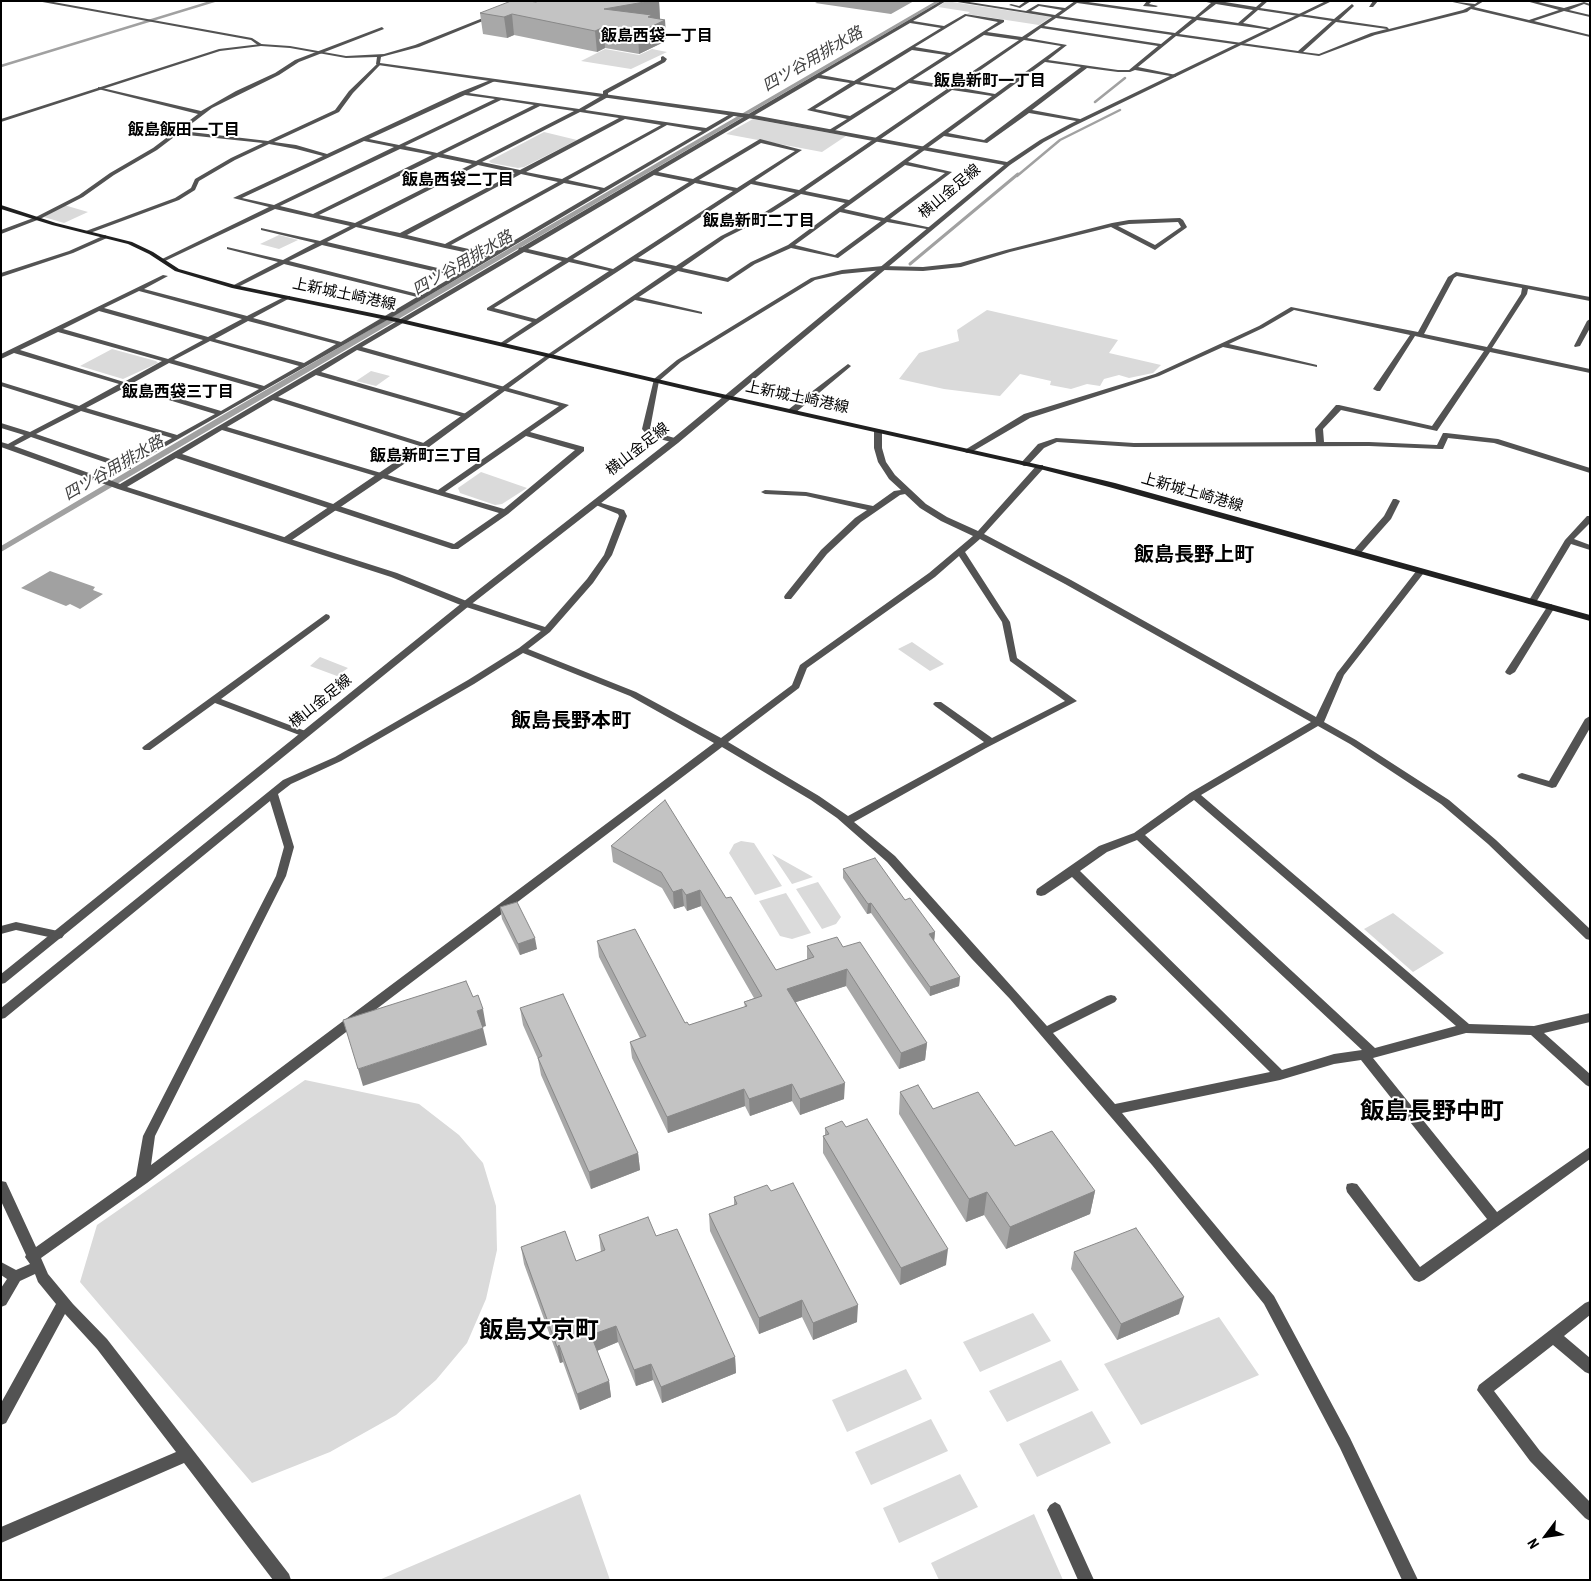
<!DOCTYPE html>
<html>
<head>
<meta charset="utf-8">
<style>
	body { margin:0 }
	#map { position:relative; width:1591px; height:1581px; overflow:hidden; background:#fff; font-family:"Roboto Condensed",sans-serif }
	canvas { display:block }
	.frame { position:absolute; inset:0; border:2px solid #000; pointer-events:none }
	.north { position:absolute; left:1521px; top:1511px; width:50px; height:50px; -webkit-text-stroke:4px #fff; paint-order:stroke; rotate:239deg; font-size:14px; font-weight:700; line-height:20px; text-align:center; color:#000 }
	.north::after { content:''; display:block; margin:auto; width:18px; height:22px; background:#000; clip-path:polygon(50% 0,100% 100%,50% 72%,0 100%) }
</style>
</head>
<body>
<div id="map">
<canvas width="1591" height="1581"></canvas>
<div class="frame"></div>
<div class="north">N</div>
</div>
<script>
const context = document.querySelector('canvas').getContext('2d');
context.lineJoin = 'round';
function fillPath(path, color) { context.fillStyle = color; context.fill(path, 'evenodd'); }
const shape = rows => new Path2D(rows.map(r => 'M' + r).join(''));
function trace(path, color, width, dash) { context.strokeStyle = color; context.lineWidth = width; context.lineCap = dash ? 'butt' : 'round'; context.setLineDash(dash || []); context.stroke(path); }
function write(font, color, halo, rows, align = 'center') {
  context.font = font + ' "Roboto Condensed","Noto Sans JP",sans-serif'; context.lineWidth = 4; context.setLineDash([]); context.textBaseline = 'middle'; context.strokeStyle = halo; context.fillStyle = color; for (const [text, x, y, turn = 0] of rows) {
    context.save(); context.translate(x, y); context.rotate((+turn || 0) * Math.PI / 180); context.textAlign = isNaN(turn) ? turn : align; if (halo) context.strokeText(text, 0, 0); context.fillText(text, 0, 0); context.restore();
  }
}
const green = shape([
	[946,1,1051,17,1039,25,967,14,970,12,938,7],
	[605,49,639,55,652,49,667,52,631,69,581,61],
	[753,119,846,136,822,152,726,134],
	[544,132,577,140,524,167,518,168,491,163,489,161],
	[64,205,88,212,64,223,44,217],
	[279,235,298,240,279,249,260,244],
	[987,310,1118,340,1109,353,1161,365,1153,373,1129,378,1119,375,1104,379,1100,386,1087,384,1071,389,1050,385,1051,381,1020,374,1000,396,944,389,899,379,919,353,959,341,957,330],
	[112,349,156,361,158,363,123,379,80,366],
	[371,371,390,376,376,386,356,381],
	[481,472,527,488,502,504,495,505,460,493,458,488],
	[912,642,944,664,930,671,898,649],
	[320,657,348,668,337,676,310,666],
	[741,841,754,843,782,886,755,895,729,853,734,844],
	[772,854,813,877,792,884],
	[818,882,841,917,836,924,822,929,796,889],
	[786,893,811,933,792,939,780,936,759,901],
	[1393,913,1444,953,1413,972,1364,929],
	[305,1080,419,1104,459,1135,483,1163,496,1206,497,1250,486,1299,467,1343,436,1380,396,1415,330,1452,252,1483,80,1282,97,1225],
	[1033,1313,1051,1341,980,1372,963,1342],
	[1219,1317,1259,1375,1141,1425,1104,1364],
	[1061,1360,1079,1390,1007,1422,989,1391],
	[906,1369,922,1399,847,1432,832,1400],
	[1092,1411,1111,1443,1037,1477,1019,1444],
	[931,1419,948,1451,871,1485,855,1452],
	[960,1474,978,1507,899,1543,883,1508],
	[580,1494,610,1580,379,1580],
	[1034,1514,1063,1580,939,1580,931,1563]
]);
const water = shape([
	[819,1,914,1,891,14,815,3],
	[936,1,941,1,1,552,1,546,221,416],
	[50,571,95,587,93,590,103,594,80,609,70,604,66,606,21,588]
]);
const streamFar1 = shape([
	[1,66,214,1],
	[1095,102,1125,78],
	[1017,176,1060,140,1120,110]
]);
const stream = shape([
	[910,264,1018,174]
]);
const minor = shape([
	[37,1,48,1,252,38,263,45,259,46,251,40,37,1],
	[941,1,946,1,913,21,944,26,965,14,1004,20,1004,22,987,32,1022,37,1052,17,951,1,963,1,1026,11,1038,4,1065,8,1075,1,1081,1,1195,17,1211,3,1202,1,1219,1,1256,7,1263,1,1268,1,1260,8,1334,19,1352,4,1354,6,1339,20,1387,27,1389,29,1463,10,1471,6,1448,1,1475,4,1479,1,1484,1,1474,7,1529,20,1559,10,1526,1,1534,1,1564,8,1584,2,1590,4,1590,6,1584,4,1569,10,1590,15,1590,17,1564,11,1534,21,1590,35,1590,37,1471,9,1467,12,1375,35,1319,56,1176,36,1138,67,1176,75,1176,77,1135,70,1130,72,1118,72,1087,68,1032,110,1080,119,1082,122,1029,113,987,143,944,136,908,162,952,172,890,219,932,228,932,230,887,222,838,258,791,248,755,264,728,282,678,271,639,297,702,312,702,314,635,300,549,358,547,357,547,355,672,269,634,261,503,346,499,346,499,344,532,322,487,310,487,308,562,261,524,252,362,347,569,405,530,432,584,447,584,451,508,514,458,549,452,549,176,458,127,487,397,573,469,602,545,627,587,579,604,555,619,516,618,514,591,503,595,501,624,510,627,516,612,555,593,583,550,632,528,649,636,692,721,738,792,685,800,665,929,573,973,536,941,521,920,508,905,494,900,495,861,522,827,554,791,599,785,599,784,597,785,595,821,550,855,518,867,510,806,496,765,494,761,492,765,490,806,492,873,506,894,491,901,490,889,479,878,462,874,448,874,431,878,429,882,431,882,448,886,462,895,475,926,504,947,517,978,531,1037,465,1043,465,1043,469,984,534,1071,580,1316,717,1337,673,1417,570,1423,570,1423,574,1344,675,1324,722,1356,740,1449,800,1496,840,1590,929,1590,940,1586,939,1488,844,1441,804,1350,744,1318,726,1201,795,1469,1024,1534,1026,1590,1013,1590,1022,1544,1033,1590,1074,1590,1087,1586,1085,1531,1035,1466,1033,1373,1058,1497,1212,1590,1147,1590,1159,1424,1280,1419,1282,1414,1280,1347,1192,1346,1188,1347,1184,1352,1183,1357,1184,1420,1267,1487,1219,1361,1060,1334,1064,1280,1080,1122,1113,1274,1296,1350,1438,1418,1580,1402,1580,1340,1448,1264,1304,1152,1165,1010,999,972,959,887,862,837,818,811,800,722,747,147,1183,41,1258,48,1274,73,1304,107,1339,289,1574,291,1580,273,1580,184,1463,1,1543,1,1527,176,1452,97,1349,65,1314,6,1423,1,1425,1,1403,56,1304,38,1282,35,1274,20,1281,6,1305,1,1307,1,1288,7,1279,1,1275,1,1262,16,1270,30,1264,25,1257,26,1255,1,1201,1,1181,6,1182,36,1247,136,1176,143,1136,276,876,284,847,270,801,5,1018,1,1019,1,1008,283,780,335,757,468,680,519,648,541,631,463,606,391,577,118,489,1,447,1,442,8,444,24,435,1,428,1,423,30,432,74,409,1,386,1,382,79,406,119,384,14,353,1,359,1,354,163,275,168,276,144,289,247,316,286,296,290,296,290,298,253,318,341,342,417,297,284,264,236,288,232,288,232,286,278,262,227,249,227,247,283,260,315,243,261,230,261,228,320,241,350,226,275,209,165,261,160,260,269,207,233,198,323,156,296,149,269,144,235,160,199,181,195,190,179,200,90,233,86,233,86,231,175,198,191,188,195,179,231,158,263,143,178,134,157,150,114,175,83,197,40,219,1,234,1,230,36,217,79,195,110,173,153,148,198,114,98,89,98,87,201,111,236,91,275,73,295,60,382,27,384,29,299,62,279,75,212,108,182,131,268,141,335,110,349,91,378,63,380,65,353,93,339,112,274,142,296,145,327,154,460,92,493,79,495,81,469,93,579,109,603,95,603,91,661,60,661,57,663,56,667,59,665,62,608,93,608,97,585,110,706,128,732,113,737,114,389,319,131,466,131,469,126,469,107,479,120,484,518,250,519,248,522,247,941,1],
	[1077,3,1192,19,1175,33,1059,16,1077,3],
	[1216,4,1253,10,1238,23,1199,17,1216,4],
	[1039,6,1062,10,1055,15,1031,11,1039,6],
	[1258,10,1332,21,1298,51,1179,34,1197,20,1272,30,1270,28,1243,23,1258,10],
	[966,16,998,22,950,53,915,47,966,16],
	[1056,18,1172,35,1161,44,1044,26,1056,18],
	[1336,22,1387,29,1371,33,1319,54,1303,52,1336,22],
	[910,23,941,28,854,81,821,75,910,23],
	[1041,28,1158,46,1129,70,1118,70,1048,60,1067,45,1027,38,1041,28],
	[984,35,1019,40,951,86,913,80,984,35],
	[1024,40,1061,46,995,94,956,87,1024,40],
	[912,50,946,55,895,88,860,82,912,50],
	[1045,62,1081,67,984,140,948,133,1045,62],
	[818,78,850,83,807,110,847,119,829,130,829,132,831,133,909,83,947,89,799,190,755,181,802,150,760,139,693,179,658,172,818,78],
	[856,84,892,90,850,116,815,109,856,84],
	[952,90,992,96,849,200,805,191,952,90],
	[465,95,495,99,399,145,369,139,465,95],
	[501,100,534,105,437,153,405,146,501,100],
	[540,106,574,111,476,161,443,154,540,106],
	[580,112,619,118,520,170,482,162,580,112],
	[625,119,661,125,562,179,526,172,625,119],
	[667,125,702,131,604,188,568,180,667,125],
	[364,141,394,147,274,205,242,198,364,141],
	[761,143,795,151,737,188,699,180,761,143],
	[400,149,432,155,313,214,280,206,400,149],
	[438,157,472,164,355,223,319,215,438,157],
	[478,165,515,173,400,233,361,225,478,165],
	[905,165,945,173,884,218,844,209,905,165],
	[521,174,558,182,445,244,407,235,521,174],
	[654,175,689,182,567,258,528,249,654,175],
	[564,183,600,190,491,254,451,245,564,183],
	[695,183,733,191,613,269,573,259,695,183],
	[751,184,795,193,751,221,721,236,676,266,638,258,751,184],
	[801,194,845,203,788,245,751,262,727,278,682,268,725,238,755,223,801,194],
	[840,212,881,221,835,255,795,245,840,212],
	[356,227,445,248,487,257,459,273,327,242,356,227],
	[322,245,454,276,422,295,289,261,322,245],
	[569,262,609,271,536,319,494,308,569,262],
	[139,291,242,319,208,337,104,308,139,291],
	[99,311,203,340,168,359,63,329,99,311],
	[248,321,336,344,304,363,215,339,248,321],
	[58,332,162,361,124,382,20,350,58,332],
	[210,341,299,366,264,386,174,360,210,341],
	[357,350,559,406,438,490,227,427,273,400,423,447,429,447,430,445,278,397,316,375,463,417,470,415,321,372,357,350],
	[169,363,259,389,221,411,131,384,169,363],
	[126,387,215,414,177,435,86,408,126,387],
	[81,411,172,438,125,464,36,434,81,411],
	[222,430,499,513,454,544,182,454,222,430],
	[526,436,575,450,504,509,445,492,526,436],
	[31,437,119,467,100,477,14,446,31,437],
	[980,539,1065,584,1311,722,1190,793,1134,833,1099,846,1037,889,1036,892,1037,895,1041,896,1045,895,1072,877,1270,1072,1115,1104,1053,1033,1115,1002,1117,999,1115,996,1111,995,1107,996,1047,1026,895,856,854,822,986,748,1077,701,1017,658,1010,622,965,552,980,539],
	[959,556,1002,622,1010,661,1065,701,992,738,941,702,935,702,933,704,935,706,984,742,848,816,819,796,728,742,799,688,807,668,935,577,959,556],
	[523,653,630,696,714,743,151,1165,155,1136,286,876,294,847,278,794,291,784,341,761,474,684,523,653],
	[1194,800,1456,1026,1375,1048,1145,835,1194,800],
	[1137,840,1362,1050,1334,1054,1282,1070,1080,871,1107,852,1137,840],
	[1026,1,1031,1,1020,8,1009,5,1011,4,1019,6,1026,1],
	[1147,1,1152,1,1149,4,1158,6,1156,7,1143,6,1147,1],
	[1373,1,1378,1,1373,7,1369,7,1373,1],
	[1180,218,1183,220,1187,227,1186,228,1155,250,1111,227,1010,252,961,267,923,271,883,270,842,274,815,280,681,362,659,381,650,429,654,432,678,439,678,443,675,443,648,436,642,429,654,379,677,360,811,278,842,270,883,266,923,267,960,263,1006,250,1112,223,1129,220,1180,218],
	[1178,222,1181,227,1155,245,1118,226,1129,224,1178,222],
	[105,235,108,237,107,238,73,253,1,277,1,273,69,251,105,235],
	[1456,272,1590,297,1590,301,1528,289,1527,294,1492,348,1590,369,1590,373,1490,352,1437,431,1341,410,1323,429,1324,442,1369,442,1437,445,1443,433,1446,433,1498,439,1590,468,1590,473,1494,443,1448,438,1443,449,1440,449,1369,446,1134,447,1057,442,1044,448,1027,466,1024,466,1020,464,1038,444,1056,438,1134,443,1316,442,1315,429,1336,405,1339,405,1432,426,1484,351,1415,336,1380,391,1377,391,1373,389,1410,335,1294,310,1263,328,1229,344,1317,365,1317,367,1223,347,1159,376,1030,418,970,453,967,453,963,451,1024,414,1155,374,1259,326,1291,307,1418,332,1448,277,1456,272],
	[1457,276,1522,288,1521,294,1487,347,1424,334,1454,278,1457,276],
	[1590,319,1590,328,1580,346,1575,347,1574,346,1587,321,1590,319],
	[848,364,851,366,850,367,795,413,789,413,789,409,848,364],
	[1393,499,1396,499,1400,501,1391,519,1359,555,1353,555,1353,551,1384,516,1393,499],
	[1587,516,1590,516,1590,523,1574,539,1590,545,1590,550,1571,544,1535,604,1529,604,1528,602,1565,540,1587,516],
	[1551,604,1555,607,1515,672,1510,675,1507,674,1505,672,1547,607,1551,604],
	[326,614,329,615,330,617,329,619,221,699,308,732,310,734,308,736,302,736,215,703,150,750,144,750,142,748,144,746,326,614],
	[1590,716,1590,728,1556,787,1552,788,1519,778,1517,776,1519,774,1522,773,1549,781,1585,719,1590,716],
	[16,922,58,931,62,932,64,935,62,938,58,939,16,930,1,934,1,926,16,922],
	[1590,1301,1590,1315,1564,1336,1590,1358,1590,1374,1585,1372,1553,1345,1494,1391,1540,1451,1590,1502,1590,1521,1585,1518,1530,1461,1477,1390,1479,1385,1585,1303,1590,1301],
	[1055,1502,1060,1505,1094,1580,1078,1580,1047,1510,1050,1505,1055,1502]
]);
const tertiary = shape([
	[1326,1,1332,1,1074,126,1044,142,1010,165,678,443,469,606,5,983,1,984,1,974,463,602,672,439,1004,165,748,118,378,65,376,64,377,57,346,58,290,48,261,46,220,51,1,122,1,119,219,49,261,44,290,46,346,56,384,54,415,45,493,14,495,16,419,47,381,57,380,63,748,114,1007,162,1040,140,1070,124,1326,1],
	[547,355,552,356,429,447,289,542,283,542,283,538,423,443,547,355]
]);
const secondary = shape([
	[1,205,56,223,132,242,153,252,179,269,235,285,401,319,700,389,1040,465,1115,483,1590,615,1590,621,1109,487,1040,469,700,393,401,323,232,288,175,271,149,254,128,244,52,225,1,209,1,205]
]);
const wall = shape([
	[538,1,659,1,660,19,665,20,666,41,639,54,605,48,597,52,514,35,507,38,483,34,480,13],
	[611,846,726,898,776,970,807,960,807,946,843,947,927,1043,925,1060,899,1069,846,986,796,1002,844,1099,800,1115,792,1101,750,1116,745,1106,668,1133,632,1058,630,1042,640,1038,599,957,597,941,685,1023,689,1025,745,1007,744,1002,754,998,701,906,687,911,684,906,674,909,662,888,613,862],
	[843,869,905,900,935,932,934,941,960,977,959,986,930,996,871,913,867,914,843,878],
	[500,907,537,949,520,955,502,919],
	[520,1008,638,1153,640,1170,591,1189,541,1075,538,1059,523,1025],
	[900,1092,933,1109,1015,1146,1095,1191,1090,1214,1006,1249,984,1215,966,1222,899,1114],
	[846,1127,946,1265,900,1285,823,1153,823,1136,825,1136,825,1128],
	[771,1191,857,1322,813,1340,802,1317,759,1334,710,1231,709,1214,734,1205,734,1197],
	[599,1235,656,1236,735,1357,736,1373,662,1403,653,1380,636,1386,618,1342,597,1351,609,1381,611,1397,580,1410,563,1362,560,1363,524,1264,521,1247,576,1261,601,1252],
	[1074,1252,1179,1314,1117,1340,1071,1269]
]);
const shadedWall = shape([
	[650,1,659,1,660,20,665,20,666,41,639,54,638,33,604,9],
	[512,14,514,35,507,38,504,17],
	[604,27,605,48,597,52,595,31],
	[682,889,684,906,674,909,673,892],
	[700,890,701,906,687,911,686,895],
	[871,903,871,913,867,914,868,904],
	[935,932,934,942,929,934],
	[535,938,537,949,520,955,518,944],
	[847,969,846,986,787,1005,787,989],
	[960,977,959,986,930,996,930,987],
	[483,1009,486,1026,480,1028,477,1011],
	[483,1028,487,1045,363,1086,358,1069],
	[927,1043,925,1060,899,1069,901,1053],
	[845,1083,844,1099,800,1115,800,1099],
	[792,1084,792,1101,750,1116,749,1099],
	[744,1089,745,1106,668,1133,667,1117],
	[638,1153,640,1170,591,1189,589,1172],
	[1095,1191,1090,1214,1006,1249,1010,1227],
	[987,1192,984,1215,966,1222,969,1199],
	[948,1249,946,1265,900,1285,901,1268],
	[1184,1297,1179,1314,1117,1340,1121,1324],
	[802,1300,802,1317,759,1334,759,1318],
	[858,1305,857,1322,813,1340,813,1323],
	[616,1326,618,1342,594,1352,591,1335],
	[559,1345,563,1362,560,1363,557,1347],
	[735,1357,736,1373,662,1403,661,1387],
	[651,1364,653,1380,636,1386,634,1370],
	[609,1381,611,1397,580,1410,577,1394]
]);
const building = shape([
	[511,1,529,1,536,2,538,1,650,1,604,9,652,15,648,17,665,20,638,33,604,27,595,31,512,14,504,17,480,13,511,1],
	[665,800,726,898,731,897,776,970,814,957,807,946,837,937,843,947,860,942,927,1043,901,1053,847,969,787,989,845,1083,800,1099,792,1084,749,1099,744,1089,667,1117,630,1042,646,1036,597,941,635,929,685,1023,687,1022,689,1025,747,1006,744,1002,762,996,700,890,686,895,682,889,673,892,661,872,611,846,665,800],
	[875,858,905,900,910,898,935,932,929,934,960,977,930,987,871,903,868,904,843,869,875,858],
	[517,902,535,938,518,944,500,907,517,902],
	[466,981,473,997,478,995,483,1009,477,1011,483,1028,358,1069,343,1020,466,981],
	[563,994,638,1153,589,1172,538,1058,542,1056,520,1008,563,994],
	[918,1085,933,1109,978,1092,1015,1146,1052,1131,1095,1191,1010,1227,987,1192,969,1199,900,1092,918,1085],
	[867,1119,948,1249,901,1268,823,1136,829,1134,825,1128,842,1121,846,1127,867,1119],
	[793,1183,858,1305,813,1323,802,1300,759,1318,709,1214,737,1204,734,1197,767,1185,771,1191,793,1183],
	[648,1217,656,1236,677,1229,735,1357,661,1387,651,1364,634,1370,616,1326,591,1335,609,1381,577,1394,559,1345,557,1347,521,1247,565,1231,576,1261,605,1250,599,1235,648,1217],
	[1136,1228,1184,1297,1121,1324,1074,1252,1136,1228]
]);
const farStreetnames = [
	["横山金足線",950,192,-40],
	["上新城土崎港線",344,295,12],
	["上新城土崎港線",797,398,12],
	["横山金足線",638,450,-38],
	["上新城土崎港線",1192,493,16],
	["横山金足線",321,702,-39]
];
const farNeighbourhoodnames = [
	["飯島西袋一丁目",657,37],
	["飯島新町一丁目",990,82],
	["飯島飯田一丁目",184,131],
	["飯島西袋二丁目",458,181],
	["飯島新町二丁目",759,222],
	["飯島西袋三丁目",178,393],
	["飯島新町三丁目",426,457]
];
const farWaternames = [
	["四ツ谷用排水路",813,60,-30],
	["四ツ谷用排水路",463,264,-30],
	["四ツ谷用排水路",114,469,-30]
];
const quarterNames = [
	["飯島長野上町",1194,556],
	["飯島長野本町",571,722]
];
const nearQuarternames = [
	["飯島長野中町",1432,1113],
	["飯島文京町",539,1332]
];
fillPath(green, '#dadada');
fillPath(water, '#a1a1a1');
trace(streamFar1, '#a1a1a1', 2.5);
trace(stream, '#a1a1a1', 3);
fillPath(minor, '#535353');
fillPath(tertiary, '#535353');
fillPath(secondary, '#202020');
fillPath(wall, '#a8a8a8');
fillPath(shadedWall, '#888');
fillPath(building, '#c3c3c3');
trace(building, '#888', 1);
write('15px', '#000', '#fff', farStreetnames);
write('bold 16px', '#000', '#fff', farNeighbourhoodnames);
write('italic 16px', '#424242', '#fff', farWaternames);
write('bold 20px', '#000', '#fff', quarterNames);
write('bold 24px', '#000', '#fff', nearQuarternames);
</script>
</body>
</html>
